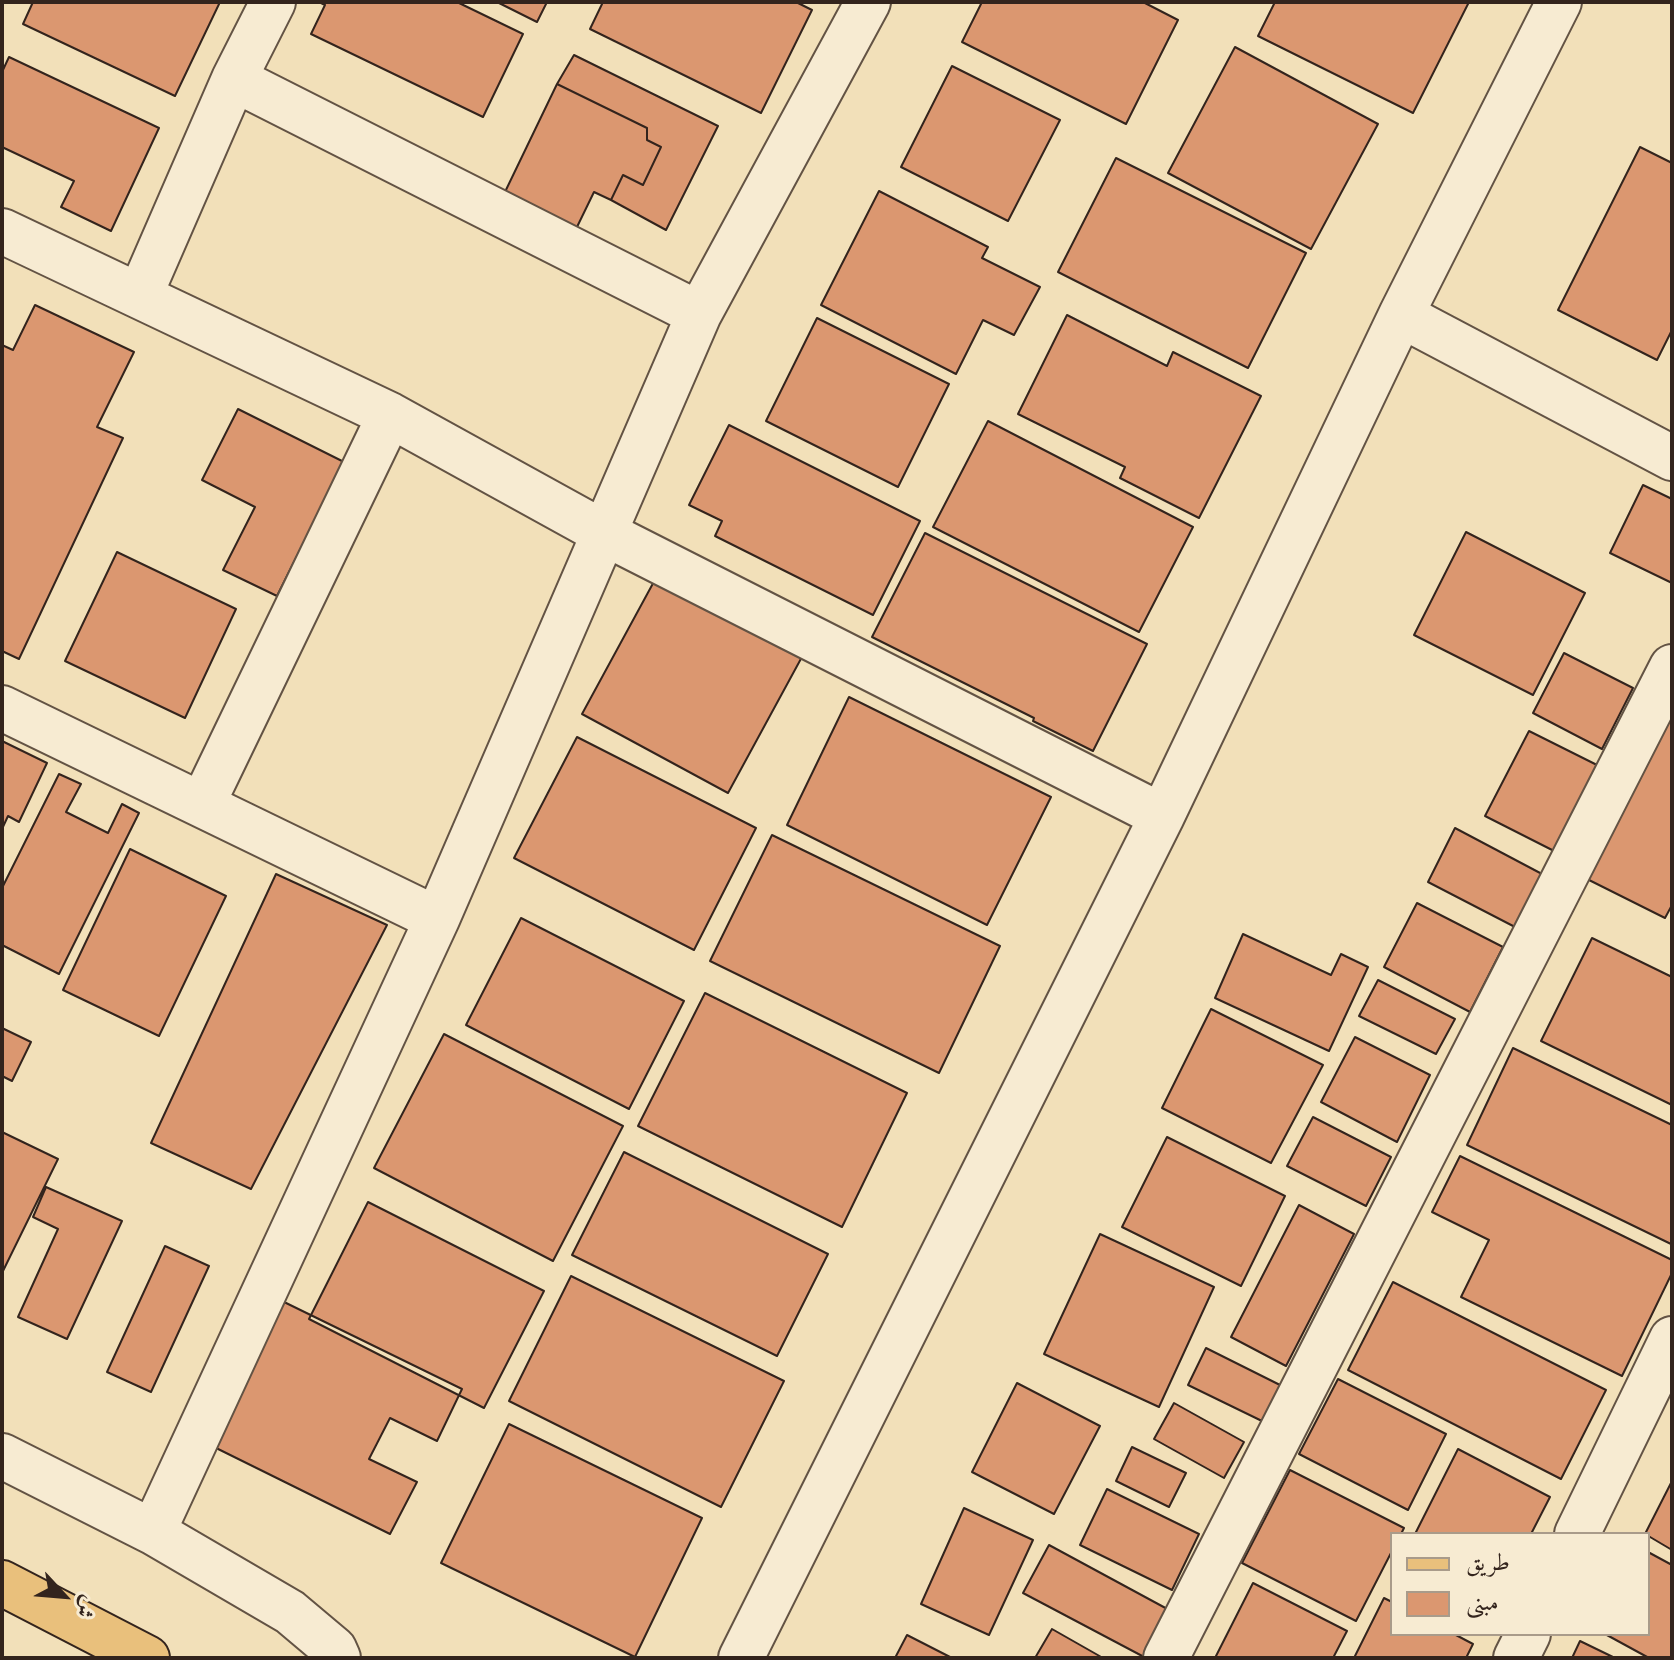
<!DOCTYPE html>
<html>
<head>
<meta charset="utf-8">
<style>
	body { margin:0 }
	#map { position:relative; width:1674px; height:1660px; overflow:hidden; background:#f2e0b9; font-family:"IM FELL DW Pica",Amiri,serif }
	canvas { display:block }
	.frame { position:absolute; inset:0; border:4px solid #33241d; pointer-events:none }
	.legend { position:absolute; left:1390px; top:1532px; width:260px; height:104px; box-sizing:border-box; background:#f7ebd2; border:2px solid #a99b8a; margin:0; padding:10px 14px; list-style:none; font-size:24px; color:#33241d }
	.legend li { display:flex; align-items:center; gap:16px; height:40px }
	.legend b { width:40px; border:2px solid #a99b8a }
	.north { position:absolute; left:24px; top:1556px; width:80px; height:80px; -webkit-text-stroke:6px #f7ebd2; paint-order:stroke; rotate:116deg; font-size:22px; font-weight:700; line-height:32px; text-align:center; color:#33241d }
	.north::after { content:''; display:block; margin:auto; width:28px; height:36px; background:#33241d; clip-path:polygon(50% 0,100% 100%,50% 72%,0 100%) }
</style>
</head>
<body>
<div id="map">
<canvas width="1674" height="1660"></canvas>
<div class="frame"></div>
<ul class="legend">
<li><b style="height:10px;background:#e9c07c"></b>طريق</li>
<li><b style="height:22px;background:#db9770"></b>مبنى</li>
</ul>
<div class="north">ش</div>
</div>
<script>
const context = document.querySelector('canvas').getContext('2d');
context.lineJoin = 'round';
function fillPath(path, color) { context.fillStyle = color; context.fill(path, 'evenodd'); }
const shape = rows => new Path2D(rows.map(r => 'M' + r).join(''));
function trace(path, color, width, dash) { context.strokeStyle = color; context.lineWidth = width; context.lineCap = dash ? 'butt' : 'round'; context.setLineDash(dash || []); context.stroke(path); }
const building = shape([
	[33,2,220,2,175,96,23,24,33,2],
	[319,2,457,2,523,34,483,117,311,34,325,5,319,2],
	[497,2,547,2,537,22,497,2],
	[603,2,796,2,812,10,761,113,590,29,603,2],
	[982,2,1143,2,1178,20,1126,124,962,42,982,2],
	[1275,2,1469,2,1413,113,1258,36,1275,2],
	[1235,47,1378,124,1311,249,1168,173,1235,47],
	[574,55,718,126,666,230,611,200,623,175,643,185,661,147,647,140,647,128,557,84,574,55],
	[9,57,159,128,111,231,61,207,74,181,2,147,2,72,9,57],
	[952,66,1060,120,1008,221,901,167,952,66],
	[557,84,647,128,647,140,661,147,643,185,623,175,611,200,594,192,576,229,504,194,557,84],
	[1640,147,1672,163,1672,330,1657,360,1558,310,1640,147],
	[1116,158,1306,253,1248,368,1058,272,1116,158],
	[879,191,988,247,982,258,1040,287,1014,335,983,320,956,374,821,305,879,191],
	[35,305,134,352,97,427,123,438,19,659,2,651,2,345,13,350,35,305],
	[1067,315,1167,366,1173,352,1261,396,1199,518,1120,478,1125,467,1018,414,1067,315],
	[817,318,949,384,898,487,766,421,817,318],
	[238,409,344,462,277,596,223,570,255,507,202,480,238,409],
	[988,421,1193,527,1139,632,933,527,988,421],
	[729,425,920,521,873,615,715,536,722,521,689,505,729,425],
	[1643,485,1672,499,1672,583,1610,553,1643,485],
	[1466,532,1585,593,1533,695,1414,635,1466,532],
	[925,533,1147,644,1093,751,1033,721,1034,718,872,637,925,533],
	[117,552,236,609,185,718,65,661,117,552],
	[657,576,803,655,728,793,582,714,657,576],
	[1564,653,1633,688,1602,749,1533,713,1564,653],
	[849,697,1051,797,987,925,787,825,849,697],
	[1666,719,1672,723,1672,905,1665,918,1585,878,1666,719],
	[1529,731,1603,768,1560,854,1485,816,1529,731],
	[577,737,756,828,694,950,514,858,577,737],
	[2,741,47,763,19,822,8,816,2,829,2,741],
	[59,774,81,784,66,812,108,833,122,804,139,813,59,974,2,945,2,888,59,774],
	[1455,828,1542,874,1515,927,1428,882,1455,828],
	[772,835,1000,946,939,1073,710,961,772,835],
	[130,849,226,896,159,1036,63,990,130,849],
	[276,874,387,925,251,1189,151,1143,276,874],
	[1417,903,1503,947,1470,1012,1384,967,1417,903],
	[521,918,684,1001,629,1109,466,1025,521,918],
	[1243,934,1331,975,1341,954,1368,967,1329,1051,1215,998,1243,934],
	[1592,938,1672,977,1672,1105,1541,1041,1592,938],
	[1378,980,1455,1019,1436,1054,1359,1016,1378,980],
	[705,993,907,1093,842,1227,638,1126,705,993],
	[1211,1009,1323,1065,1271,1163,1162,1108,1211,1009],
	[2,1028,31,1042,12,1081,2,1076,2,1028],
	[444,1034,623,1126,553,1261,374,1168,444,1034],
	[1355,1037,1430,1075,1397,1142,1321,1102,1355,1037],
	[1513,1048,1672,1125,1671,1244,1467,1145,1513,1048],
	[1313,1117,1391,1157,1366,1206,1287,1166,1313,1117],
	[2,1132,58,1159,2,1273,2,1132],
	[1167,1137,1285,1196,1241,1286,1122,1227,1167,1137],
	[624,1152,828,1254,777,1356,572,1255,624,1152],
	[1460,1156,1672,1260,1672,1273,1622,1376,1461,1297,1489,1240,1432,1212,1460,1156],
	[46,1187,122,1221,67,1339,18,1317,58,1229,33,1217,46,1187],
	[368,1202,544,1291,484,1408,309,1319,368,1202],
	[1299,1205,1354,1234,1286,1366,1231,1337,1299,1205],
	[1100,1234,1214,1287,1159,1407,1044,1354,1100,1234],
	[165,1246,209,1266,151,1392,107,1372,165,1246],
	[571,1276,784,1381,721,1507,509,1401,571,1276],
	[1393,1282,1606,1390,1561,1479,1348,1370,1393,1282],
	[282,1301,462,1389,437,1441,390,1418,369,1459,417,1482,390,1534,210,1445,282,1301],
	[1206,1348,1282,1386,1264,1422,1188,1385,1206,1348],
	[1338,1379,1446,1434,1408,1510,1299,1454,1338,1379],
	[1017,1383,1100,1426,1054,1514,972,1472,1017,1383],
	[1174,1403,1244,1442,1224,1478,1154,1439,1174,1403],
	[509,1424,702,1518,635,1657,441,1563,509,1424],
	[1132,1447,1186,1473,1169,1507,1116,1481,1132,1447],
	[1458,1449,1550,1497,1531,1534,1415,1534,1458,1449],
	[1290,1470,1404,1528,1401,1534,1392,1534,1392,1551,1356,1621,1242,1563,1290,1470],
	[1672,1481,1672,1550,1645,1534,1672,1481],
	[1107,1489,1199,1534,1172,1590,1080,1545,1107,1489],
	[964,1508,1033,1540,989,1635,921,1604,964,1508],
	[1049,1545,1171,1611,1146,1658,1023,1593,1049,1545],
	[1648,1552,1672,1565,1672,1658,1649,1658,1605,1634,1648,1634,1648,1552],
	[1253,1583,1347,1631,1333,1658,1215,1658,1253,1583],
	[1384,1598,1392,1602,1392,1634,1454,1634,1473,1644,1466,1658,1354,1658,1384,1598],
	[1052,1629,1103,1658,1035,1658,1052,1629],
	[907,1635,952,1658,895,1658,907,1635],
	[1580,1641,1615,1658,1572,1658,1580,1641]
]);
const minor = shape([
	[234,79,699,314],
	[2,231,390,415,604,533,1162,816],
	[140,295,234,79,273,2],
	[1401,315,1672,458],
	[2,708,437,919],
	[202,805,390,415],
	[2,1456,153,1532,290,1612,334,1649,338,1658],
	[153,1532,437,919,699,314,868,2],
	[1577,1534,1672,1339],
	[741,1658,1162,816,1401,315,1559,2],
	[1166,1658,1672,667],
	[1516,1658,1528,1634]
]);
const primary = shape([
	[2,1583,147,1658]
]);
fillPath(building, '#db9770');
trace(building, '#33241d', 2);
trace(minor, '#635344', 48);
trace(primary, '#33241d', 48);
trace(minor, '#f7ebd2', 44);
trace(primary, '#e9c07c', 44);
</script>
</body>
</html>
